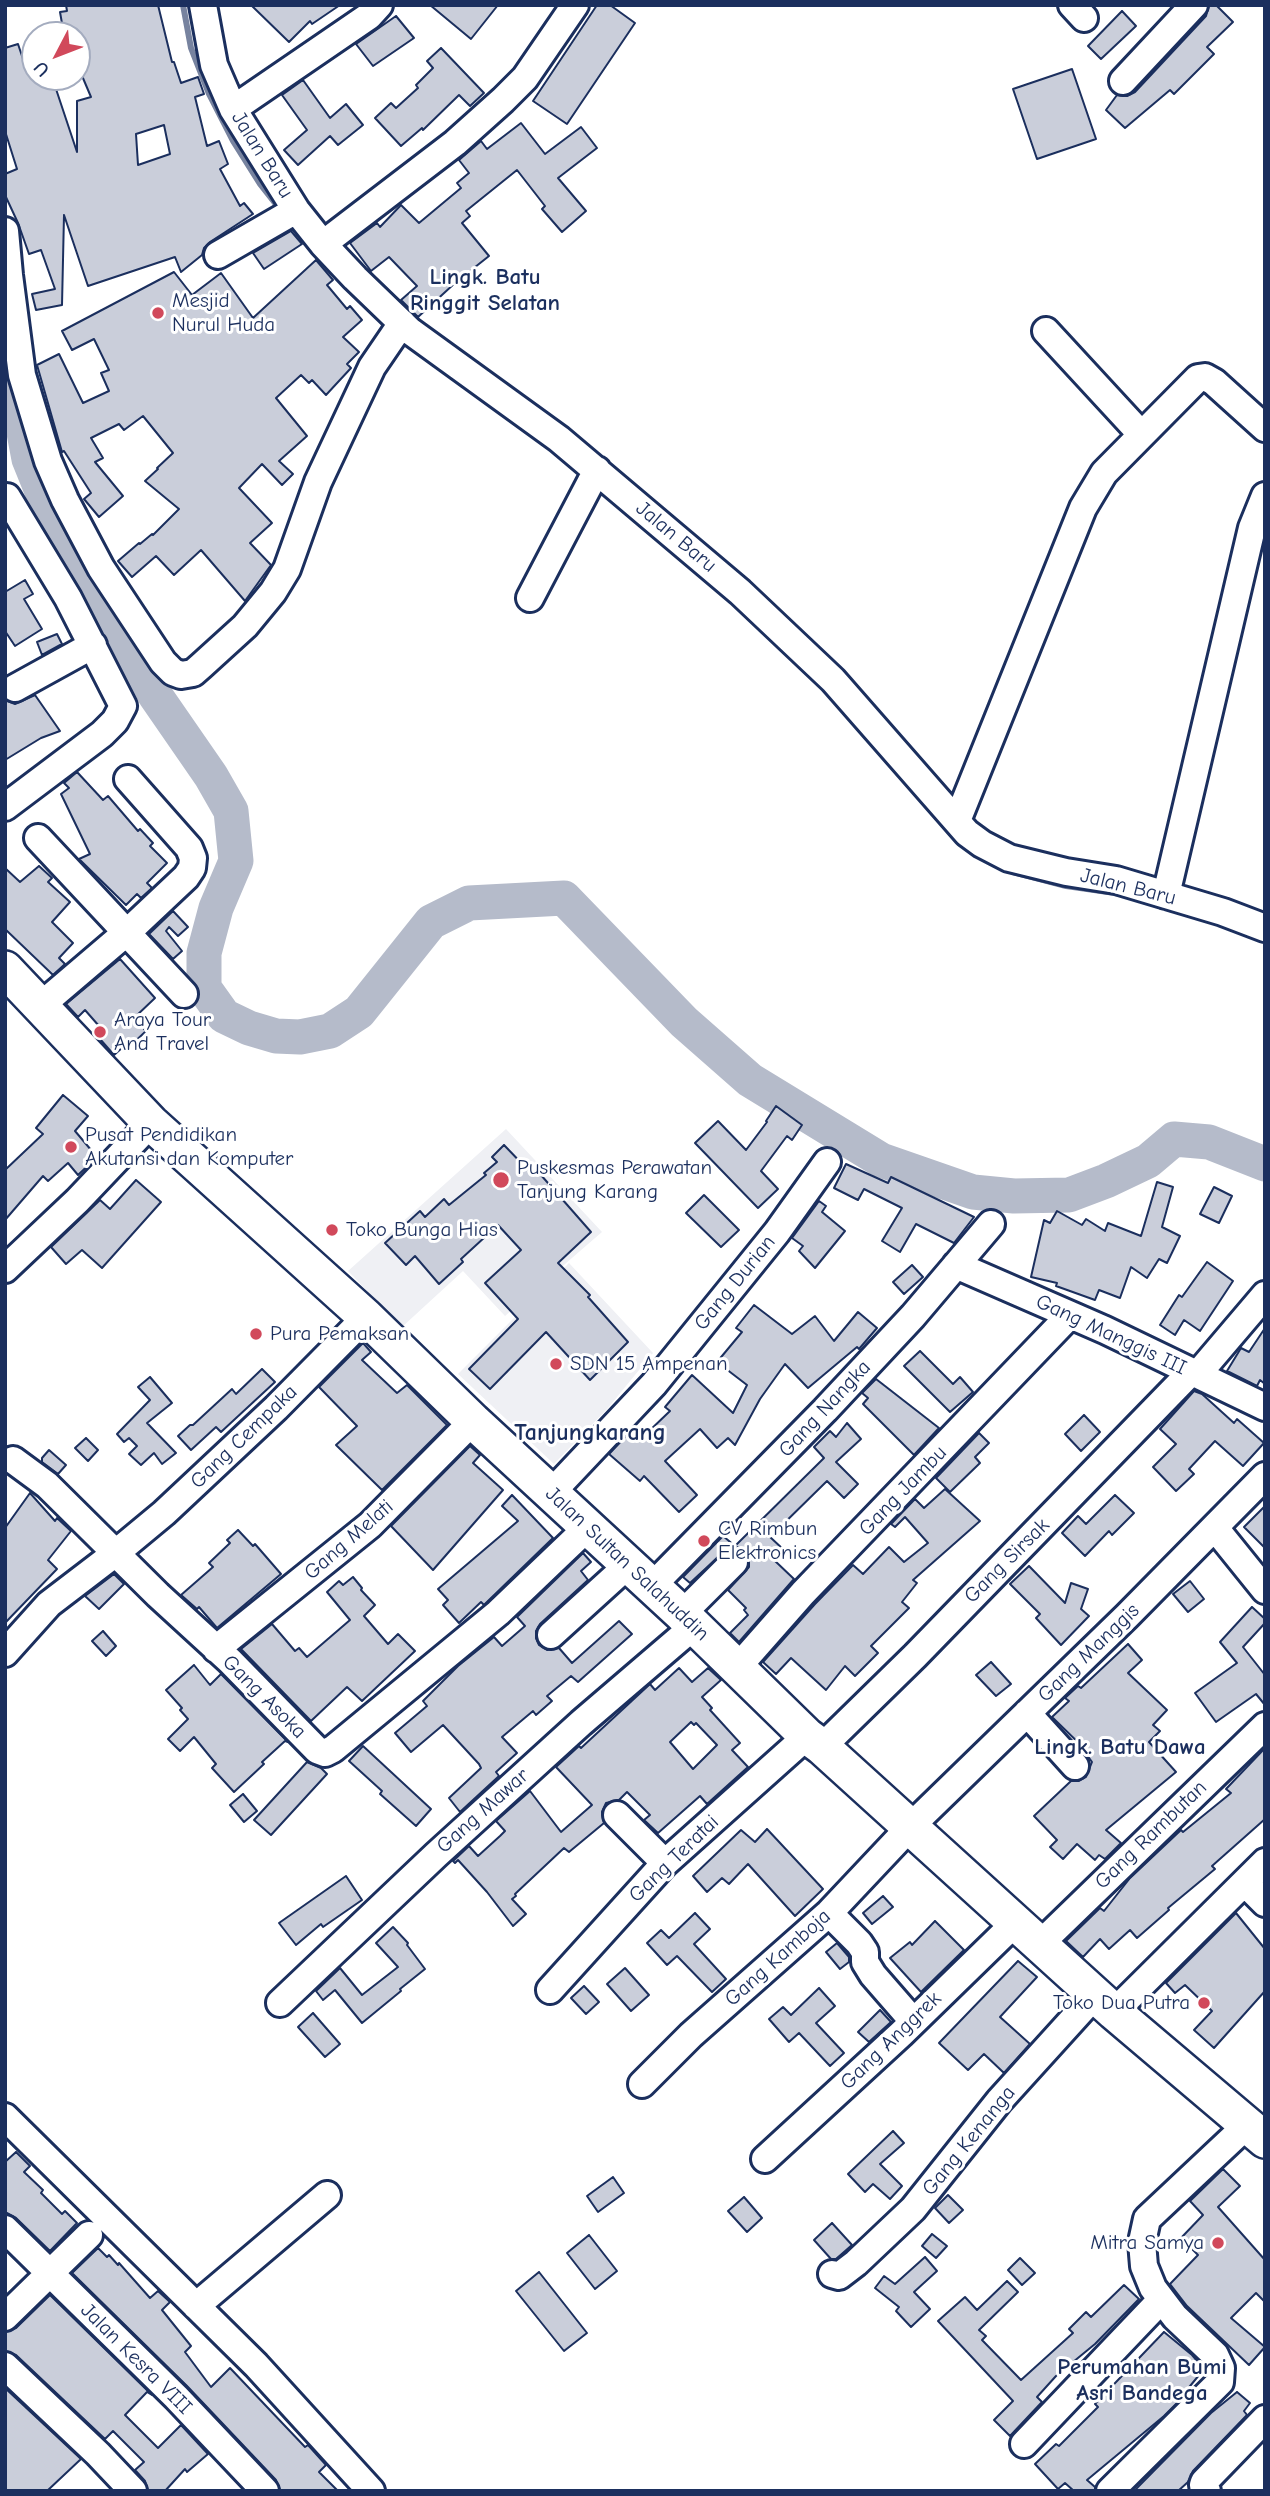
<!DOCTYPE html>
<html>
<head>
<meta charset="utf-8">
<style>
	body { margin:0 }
	#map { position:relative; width:1270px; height:2496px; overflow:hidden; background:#fff; font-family:"Comic Neue",sans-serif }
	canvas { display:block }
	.frame { position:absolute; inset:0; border:7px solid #1b2f5e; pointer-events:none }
	.north { position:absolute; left:21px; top:21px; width:70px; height:70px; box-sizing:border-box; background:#fff; border:2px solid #a4acbf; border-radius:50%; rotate:228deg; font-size:19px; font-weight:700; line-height:28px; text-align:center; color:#1b2f5e }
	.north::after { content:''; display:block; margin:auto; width:24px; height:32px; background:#d1495b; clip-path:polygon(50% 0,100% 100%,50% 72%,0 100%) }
</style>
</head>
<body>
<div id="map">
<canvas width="1270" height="2496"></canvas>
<div class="frame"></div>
<div class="north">U</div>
</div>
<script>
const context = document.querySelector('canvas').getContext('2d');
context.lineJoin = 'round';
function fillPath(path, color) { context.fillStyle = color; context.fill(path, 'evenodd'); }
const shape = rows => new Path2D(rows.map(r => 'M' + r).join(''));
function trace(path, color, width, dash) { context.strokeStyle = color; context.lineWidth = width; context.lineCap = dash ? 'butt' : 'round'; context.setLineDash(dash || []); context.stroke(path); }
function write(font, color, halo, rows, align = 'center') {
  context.font = font + ' "Comic Neue",sans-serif'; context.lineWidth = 6; context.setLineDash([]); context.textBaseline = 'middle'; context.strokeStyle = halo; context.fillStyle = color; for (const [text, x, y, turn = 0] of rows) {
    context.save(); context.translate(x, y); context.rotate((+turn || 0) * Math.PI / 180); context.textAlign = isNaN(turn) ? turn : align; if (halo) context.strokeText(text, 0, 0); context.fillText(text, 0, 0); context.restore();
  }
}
const built = shape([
	[506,1129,602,1232,505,1316,463,1271,402,1327,348,1271],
	[569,1263,653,1353,608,1408,554,1464,458,1374]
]);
const stream = shape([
	[183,5,191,48,209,94,233,141,260,184,282,212],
	[933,813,953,836],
	[1013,872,1066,886,1122,894]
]);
const river = shape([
	[12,369,29,459,52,516,155,695,211,776,231,811,236,861,216,908,204,953,204,988,224,1016,249,1028,276,1036,300,1037,330,1031,359,1012,431,922,469,903,564,898,684,1022,750,1080,881,1160,973,1192,1014,1196,1069,1195,1106,1181,1148,1161,1174,1139,1209,1142,1265,1164]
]);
const building = shape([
	[66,5,158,5,172,62,174,62,181,83,198,77,204,94,195,97,207,146,219,141,228,164,220,169,240,206,244,203,253,214,210,242,204,248,202,255,181,272,175,257,88,286,64,215,62,305,36,310,32,294,55,289,41,250,29,254,18,223,5,195,5,174,17,169,5,131,5,48,18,44,23,59,35,55,35,77,52,77,77,152,77,101,91,97,77,64,77,35,64,35,60,12,67,11,66,5],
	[164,125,170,154,138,165,136,134,164,125],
	[251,5,340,5,312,24,310,21,289,42,251,5],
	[430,5,498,5,471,39,430,5],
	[597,5,610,5,635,23,567,124,533,101,597,5],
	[1209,5,1216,5,1233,22,1207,47,1214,54,1174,94,1170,90,1125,128,1106,110,1117,95,1127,96,1135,92,1206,16,1209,5],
	[1122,11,1136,26,1101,59,1088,46,1122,11],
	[396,16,414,38,373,66,356,44,396,16],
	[441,48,484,93,470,106,459,95,423,130,422,128,401,146,375,118,391,103,396,108,418,88,416,85,433,68,427,61,441,48],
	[1072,69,1096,139,1037,159,1013,89,1072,69],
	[303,80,330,118,346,104,363,125,338,145,330,136,298,165,284,150,307,130,282,95,303,80],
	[521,123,545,154,581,127,597,148,558,178,586,211,562,232,542,209,545,206,517,170,466,211,470,216,462,223,489,256,455,283,418,317,401,300,417,286,389,257,371,271,350,243,377,223,380,227,401,205,419,223,461,188,457,183,469,173,459,160,481,141,487,149,521,123],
	[291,231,302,244,264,269,253,253,291,231],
	[316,260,333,280,327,285,347,309,350,306,362,320,343,337,359,352,347,364,351,368,326,395,312,380,309,383,301,375,276,398,307,436,279,461,293,474,282,485,262,464,239,488,272,523,250,543,271,565,245,601,201,550,174,575,156,556,132,577,118,561,139,543,140,544,152,534,153,535,179,509,145,481,158,469,157,468,173,453,143,416,124,430,119,424,91,438,103,458,95,462,123,496,99,517,84,499,91,493,64,451,62,452,37,365,59,354,83,403,109,391,101,373,109,370,94,339,72,350,62,331,174,272,192,295,221,273,253,318,316,260],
	[25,580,33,594,24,599,42,629,15,646,5,631,5,592,25,580],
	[57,634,62,644,42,655,37,642,57,634],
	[35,695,60,731,41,738,5,760,5,700,15,704,35,695],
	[77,772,103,800,108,796,138,831,140,829,153,843,150,846,167,863,147,883,152,888,141,898,137,894,126,905,79,859,90,854,61,794,69,788,64,783,77,772],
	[39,866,52,878,48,882,70,902,52,922,73,943,59,958,65,964,53,975,5,929,5,868,20,882,39,866],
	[173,911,188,927,178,936,169,927,166,931,182,951,173,959,149,934,173,911],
	[120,959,155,998,134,1018,146,1031,126,1050,123,1047,114,1055,100,1039,106,1034,85,1010,78,1017,66,1004,120,959],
	[63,1095,88,1116,75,1131,97,1157,78,1175,68,1163,48,1181,43,1176,5,1220,5,1170,43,1134,36,1128,63,1095],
	[776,1106,802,1125,792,1140,787,1136,761,1171,778,1189,758,1208,695,1143,718,1121,746,1150,767,1122,766,1121,776,1106],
	[504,1145,528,1170,533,1166,591,1232,558,1263,590,1295,588,1297,628,1342,590,1380,546,1332,490,1389,469,1369,518,1319,485,1283,521,1250,498,1225,461,1259,463,1262,439,1284,415,1256,406,1265,385,1243,420,1211,425,1217,444,1199,449,1205,486,1175,484,1173,497,1162,492,1157,504,1145],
	[846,1164,888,1183,891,1177,974,1217,954,1243,916,1224,900,1252,882,1241,902,1208,864,1189,858,1200,834,1188,846,1164],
	[136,1180,161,1202,102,1268,82,1250,66,1264,51,1247,100,1200,110,1209,136,1180],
	[1157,1182,1173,1187,1162,1227,1180,1236,1167,1263,1159,1259,1147,1278,1131,1267,1120,1298,1099,1290,1095,1300,1056,1286,1057,1283,1031,1277,1044,1220,1050,1223,1057,1211,1082,1225,1086,1219,1105,1231,1108,1223,1141,1236,1157,1182],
	[1214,1187,1232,1196,1219,1223,1200,1214,1214,1187],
	[704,1195,739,1230,721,1247,686,1213,704,1195],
	[819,1201,826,1206,822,1212,845,1231,815,1268,799,1251,803,1246,792,1238,819,1201],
	[1207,1262,1233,1281,1200,1331,1184,1320,1175,1335,1160,1325,1179,1295,1182,1297,1207,1262],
	[912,1265,923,1277,904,1294,893,1282,912,1265],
	[754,1305,792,1334,815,1316,834,1341,858,1312,877,1328,859,1349,857,1347,808,1388,785,1364,760,1399,735,1445,728,1438,717,1448,700,1429,665,1461,697,1495,679,1512,644,1476,640,1481,609,1454,627,1435,633,1441,643,1431,646,1434,670,1411,665,1407,692,1375,733,1413,747,1385,717,1362,742,1332,736,1328,754,1305],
	[1265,1328,1265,1384,1260,1380,1257,1386,1227,1371,1241,1348,1249,1352,1265,1328],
	[363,1343,371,1352,362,1360,397,1393,407,1385,447,1425,382,1490,336,1445,357,1426,319,1387,363,1343],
	[920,1351,953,1384,960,1377,973,1392,950,1412,904,1366,920,1351],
	[262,1369,275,1382,221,1432,216,1427,191,1450,178,1436,190,1425,193,1425,232,1389,236,1394,262,1369],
	[150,1377,172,1403,147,1423,176,1453,162,1464,154,1453,141,1465,129,1454,137,1446,129,1438,124,1442,117,1434,150,1400,138,1387,150,1377],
	[876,1379,939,1428,914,1455,863,1404,868,1398,862,1393,876,1379],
	[1194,1391,1202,1394,1234,1423,1237,1419,1264,1443,1243,1466,1215,1441,1189,1469,1194,1474,1176,1491,1153,1467,1176,1444,1160,1429,1194,1391],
	[1084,1415,1100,1432,1081,1451,1065,1434,1084,1415],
	[847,1423,861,1439,836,1462,858,1484,844,1498,827,1481,770,1537,784,1550,774,1560,794,1579,739,1642,730,1633,748,1615,744,1610,746,1608,728,1590,749,1567,749,1559,746,1551,739,1547,729,1547,690,1583,683,1577,723,1536,735,1546,824,1458,814,1447,830,1431,836,1437,847,1423],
	[979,1433,989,1443,975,1457,980,1463,950,1492,936,1478,979,1433],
	[86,1438,98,1450,88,1461,75,1448,86,1438],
	[470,1446,480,1455,473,1463,503,1490,433,1570,391,1526,470,1446],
	[49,1450,66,1465,58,1474,42,1462,42,1458,49,1450],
	[945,1489,980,1521,913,1580,917,1583,902,1602,909,1608,871,1646,878,1653,855,1676,845,1666,826,1690,791,1658,776,1674,763,1662,815,1604,853,1565,863,1574,889,1547,904,1562,928,1543,905,1517,895,1527,891,1524,915,1499,924,1508,945,1489],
	[30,1493,55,1521,57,1518,71,1531,48,1560,57,1569,5,1623,5,1528,30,1493],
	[512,1495,553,1538,488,1601,484,1605,481,1602,459,1623,443,1605,448,1600,438,1589,518,1521,502,1506,512,1495],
	[1115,1495,1134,1513,1112,1535,1109,1531,1085,1556,1062,1533,1078,1516,1086,1524,1115,1495],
	[1265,1506,1265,1548,1244,1527,1265,1506],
	[238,1530,253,1546,255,1544,281,1574,217,1628,199,1607,197,1609,181,1595,213,1567,209,1563,230,1543,227,1540,238,1530],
	[583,1553,591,1562,581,1571,588,1580,540,1624,536,1631,536,1638,539,1645,547,1650,559,1648,572,1663,619,1621,632,1634,578,1682,571,1676,547,1696,552,1701,536,1715,533,1711,502,1737,517,1753,496,1772,499,1776,460,1812,449,1798,481,1768,479,1764,443,1725,411,1752,395,1733,427,1706,423,1701,458,1666,494,1637,502,1646,525,1626,517,1617,583,1553],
	[1029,1566,1065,1603,1071,1583,1088,1589,1081,1609,1089,1616,1061,1645,1036,1618,1040,1614,1010,1584,1029,1566],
	[114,1574,124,1584,99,1609,85,1596,114,1574],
	[353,1577,362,1588,361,1590,375,1605,364,1616,388,1644,398,1634,415,1651,362,1701,347,1687,311,1721,241,1649,272,1624,295,1651,299,1648,307,1657,350,1620,327,1592,339,1581,343,1585,353,1577],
	[1190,1581,1204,1599,1188,1612,1173,1594,1190,1581],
	[1252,1607,1265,1619,1265,1623,1243,1647,1265,1675,1265,1705,1256,1694,1216,1722,1195,1693,1237,1663,1220,1642,1252,1607],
	[103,1631,116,1646,106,1656,92,1641,103,1631],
	[1128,1644,1142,1660,1128,1673,1167,1710,1153,1725,1160,1731,1149,1742,1176,1772,1106,1830,1121,1843,1105,1859,1099,1855,1095,1860,1077,1844,1063,1859,1050,1847,1057,1840,1034,1816,1071,1781,1079,1781,1086,1777,1092,1762,1087,1755,1089,1753,1052,1717,1069,1701,1065,1698,1078,1686,1081,1688,1128,1644],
	[991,1662,1011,1684,996,1696,976,1675,991,1662],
	[194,1665,210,1685,221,1674,288,1742,285,1741,262,1762,264,1764,234,1792,212,1768,216,1764,194,1737,180,1751,168,1739,188,1719,180,1710,182,1708,166,1690,194,1665],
	[679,1668,692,1682,708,1668,721,1680,702,1697,712,1708,710,1710,740,1743,732,1750,748,1767,707,1804,700,1796,658,1833,644,1820,650,1815,627,1792,619,1800,606,1803,602,1812,604,1823,569,1852,564,1848,515,1894,516,1896,512,1899,526,1914,513,1926,487,1892,458,1860,455,1863,453,1861,469,1846,478,1856,500,1836,505,1831,496,1821,530,1791,561,1832,592,1805,556,1767,579,1746,581,1748,650,1684,655,1690,679,1668],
	[691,1722,694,1725,696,1723,717,1745,693,1769,670,1742,691,1722],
	[363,1746,431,1809,416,1826,380,1794,382,1791,349,1761,363,1746],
	[1265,1748,1265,1819,1212,1866,1215,1869,1168,1908,1169,1910,1137,1938,1130,1930,1109,1949,1100,1939,1083,1957,1066,1941,1100,1908,1104,1911,1130,1878,1181,1830,1183,1832,1231,1793,1226,1789,1265,1748],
	[307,1762,321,1768,327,1774,271,1835,254,1820,307,1762],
	[243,1794,257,1811,244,1822,230,1805,243,1794],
	[767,1829,823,1889,795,1916,748,1864,729,1884,722,1878,707,1892,693,1876,741,1830,755,1842,767,1829],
	[346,1876,362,1900,323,1927,321,1924,296,1945,279,1923,346,1876],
	[883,1896,893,1907,872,1924,863,1913,883,1896],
	[695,1913,710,1929,694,1944,726,1979,712,1992,677,1956,667,1965,647,1943,661,1930,669,1938,695,1913],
	[1236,1913,1265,1949,1265,1991,1214,2048,1194,2030,1212,2011,1185,1985,1175,1993,1166,1983,1236,1913],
	[935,1921,964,1950,921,1992,890,1958,910,1942,912,1945,935,1921],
	[393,1927,408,1943,407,1945,425,1969,400,1989,401,1991,362,2023,335,1990,323,2000,316,1991,340,1968,362,1995,398,1967,376,1943,393,1927],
	[837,1943,849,1957,849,1962,840,1969,826,1952,837,1943],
	[1018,1961,1037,1977,1000,2017,1030,2044,1004,2073,984,2054,968,2070,939,2043,1018,1961],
	[625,1968,649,1995,631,2011,607,1984,625,1968],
	[584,1986,599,2002,586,2014,571,1998,584,1986],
	[819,1988,835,2006,816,2023,844,2053,830,2066,799,2033,789,2042,769,2019,783,2007,791,2015,819,1988],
	[880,2010,891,2022,869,2042,858,2032,880,2010],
	[313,2013,340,2044,325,2057,298,2027,313,2013],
	[893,2131,904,2143,880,2164,902,2186,890,2199,873,2184,865,2192,848,2174,893,2131],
	[16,2152,30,2166,24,2172,43,2190,41,2193,62,2214,65,2211,77,2223,50,2251,16,2218,5,2212,5,2162,16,2152],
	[1223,2169,1240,2186,1218,2207,1265,2260,1265,2302,1256,2293,1231,2318,1265,2347,1249,2365,1187,2306,1170,2284,1198,2255,1181,2238,1203,2215,1190,2201,1223,2169],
	[613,2177,624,2193,598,2212,587,2196,613,2177],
	[948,2195,963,2210,949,2223,935,2208,948,2195],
	[744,2197,762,2218,747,2232,728,2211,744,2197],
	[832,2223,852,2245,836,2259,831,2259,814,2240,832,2223],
	[932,2234,947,2246,936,2258,922,2246,932,2234],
	[589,2235,617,2271,595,2289,567,2253,589,2235],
	[98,2248,107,2257,109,2255,118,2265,119,2263,150,2298,158,2291,170,2302,162,2310,191,2346,185,2352,211,2387,230,2368,305,2447,308,2445,326,2465,319,2472,338,2491,280,2490,276,2480,187,2386,72,2273,98,2248],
	[925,2257,937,2271,914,2292,930,2309,911,2327,896,2311,899,2307,875,2288,884,2276,895,2284,925,2257],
	[1020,2258,1035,2273,1022,2285,1008,2270,1020,2258],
	[539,2272,587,2333,564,2351,516,2291,539,2272],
	[1007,2281,1018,2292,979,2330,986,2336,982,2340,1021,2380,1073,2333,1069,2329,1086,2312,1091,2317,1124,2285,1139,2299,1095,2344,1056,2376,1037,2397,1042,2402,1010,2436,994,2420,1013,2401,938,2321,965,2297,977,2310,1007,2281],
	[50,2295,152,2395,147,2392,125,2415,158,2448,181,2425,208,2454,187,2472,185,2469,165,2491,148,2491,145,2481,135,2470,144,2462,113,2431,105,2439,16,2355,5,2351,5,2332,16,2328,50,2295],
	[1164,2332,1192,2355,1204,2369,1186,2391,1187,2393,1164,2416,1087,2480,1095,2487,1095,2491,1074,2491,1065,2483,1058,2489,1035,2464,1056,2444,1059,2446,1098,2407,1095,2404,1164,2332],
	[5,2388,81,2459,47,2491,5,2491,5,2388],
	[1237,2392,1250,2403,1244,2411,1247,2415,1193,2471,1188,2482,1178,2491,1134,2491,1211,2413,1237,2392]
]);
const minor = shape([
	[203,5,214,65,233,109,296,210,323,244,355,278,410,331,559,439,740,592,833,680,967,833,982,844,1009,858,1066,872,1116,880,1223,912,1265,928],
	[1072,5,1084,18],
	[1123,81,1194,5],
	[233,109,369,16,379,5],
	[5,231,9,275,22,375,48,461,65,500,101,568,163,662,173,672,181,675,193,673,201,666,245,626,273,592,287,569,318,482,372,367,402,323],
	[323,244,455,143,503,100,525,78,575,5],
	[218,255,296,210],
	[1046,331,1141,434],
	[530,598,597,470],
	[15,688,93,645],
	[5,807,102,734,115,721,123,706,68,598,7,497],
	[957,821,1083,508,1104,473,1198,378,1205,377,1214,382,1265,428],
	[38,838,184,994],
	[1166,895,1252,528,1265,496],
	[39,1007,134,926,186,877,192,868,193,858,189,848,128,779],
	[956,1265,1105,1330,1265,1407],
	[5,1269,77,1201,151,1123],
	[1197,1375,1265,1295],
	[13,1460,47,1485,158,1595,230,1661,317,1750,325,1753,333,1749,498,1613,587,1528],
	[552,1492,654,1384,777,1232,827,1162],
	[1215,1528,1265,1590],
	[651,1587,825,1410,913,1316,991,1224],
	[682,1614,734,1562],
	[551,1635,628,1565],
	[216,1649,370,1525,473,1421],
	[5,1653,49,1604,117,1552,164,1513,276,1408,366,1317],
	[737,1668,803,1593,1070,1315],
	[1027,1713,1075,1766],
	[822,1747,915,1656,1191,1372],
	[617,1815,665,1863],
	[1245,1883,1265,1903],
	[829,1913,859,1943,865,1952,865,1962,873,1975,913,2021],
	[1039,1945,1265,1726],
	[550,1990,665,1863,807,1736],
	[280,2003,436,1855,581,1723,693,1627],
	[1114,2012,1265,1862],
	[642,2084,691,2035,829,1913,910,1827,1127,1616,1265,1476],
	[5,2117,256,2365,371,2491],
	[765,2159,901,2034,1016,1922],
	[5,2229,176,2397,265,2491],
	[832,2274,839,2276,856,2263,913,2209,999,2101,1096,1994],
	[196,2306,327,2195],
	[5,2317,89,2235],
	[5,2366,98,2454,133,2491],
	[1024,2444,1161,2300],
	[1110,2491,1220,2382,1221,2368,1215,2355,1175,2317,1153,2288,1144,2266,1142,2242,1147,2219,1247,2125],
	[1207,2491,1203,2485,1204,2482,1265,2419]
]);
const major = shape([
	[5,969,151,1123,366,1317,473,1421,682,1614,807,1736,822,1747,1114,2012,1265,2140]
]);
const markers = [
	[158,313,7,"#d1495b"],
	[100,1032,7,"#d1495b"],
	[71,1147,7,"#d1495b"],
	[501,1180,9,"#d1495b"],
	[332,1230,7,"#d1495b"],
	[256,1334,7,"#d1495b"],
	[556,1364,7,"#d1495b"],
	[704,1541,7,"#d1495b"],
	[1204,2003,7,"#d1495b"],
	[1218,2243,7,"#d1495b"]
];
const streetNames = [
	["Jalan Baru",262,155,58],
	["Jalan Baru",676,537,40],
	["Jalan Baru",1128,887,14],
	["Gang Durian",735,1283,-51],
	["Gang Manggis III",1111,1335,25],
	["Gang Nangka",825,1409,-47],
	["Gang Cempaka",244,1437,-44],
	["Gang Jambu",903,1491,-46],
	["Gang Melati",349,1540,-41],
	["Gang Sirsak",1007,1561,-45],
	["Jalan Sultan Salahuddin",627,1564,43],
	["Gang Manggis",1089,1653,-44],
	["Gang Asoka",264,1697,45],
	["Gang Mawar",483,1811,-42],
	["Gang Rambutan",1151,1835,-44],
	["Gang Teratai",674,1859,-44],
	["Gang Kamboja",778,1958,-42],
	["Gang Anggrek",891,2041,-44],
	["Gang Kenanga",969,2141,-51],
	["Jalan Kesra VIII",136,2359,45]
];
const poiNames = [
	["Mesjid",172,301],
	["Nurul Huda",172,325],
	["Araya Tour",114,1020],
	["And Travel",114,1044],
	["Pusat Pendidikan",85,1135],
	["Akutansi dan Komputer",85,1159],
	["Puskesmas Perawatan",517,1168],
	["Tanjung Karang",517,1192],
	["Toko Bunga Hias",346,1230],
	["Pura Pemaksan",270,1334],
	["SDN 15 Ampenan",570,1364],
	["CV Rimbun",718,1529],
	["Elektronics",718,1553],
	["Toko Dua Putra",1190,2003,"right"],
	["Mitra Samya",1204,2243,"right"]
];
const neighbourhoodNames = [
	["Lingk. Batu",485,277],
	["Ringgit Selatan",485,303],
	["Lingk. Batu Dawa",1120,1747],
	["Perumahan Bumi",1142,2367],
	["Asri Bandega",1142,2393]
];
const quarterNames = [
	["Tanjungkarang",590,1433]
];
fillPath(built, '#eff0f4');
trace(stream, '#77839f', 6);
trace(river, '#b5bbca', 35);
fillPath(building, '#caceda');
trace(building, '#1b2f5e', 2);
trace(minor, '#1b2f5e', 32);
trace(major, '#1b2f5e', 40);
trace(minor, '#fff', 26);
trace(major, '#fff', 35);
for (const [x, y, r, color] of markers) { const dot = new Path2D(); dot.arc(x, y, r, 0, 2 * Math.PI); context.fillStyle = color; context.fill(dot); trace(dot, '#fff', 2.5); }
write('21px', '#1b2f5e', '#fff', streetNames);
write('21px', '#1b2f5e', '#fff', poiNames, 'left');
write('bold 23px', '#1b2f5e', '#fff', neighbourhoodNames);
write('bold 24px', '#1b2f5e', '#fff', quarterNames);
</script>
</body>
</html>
